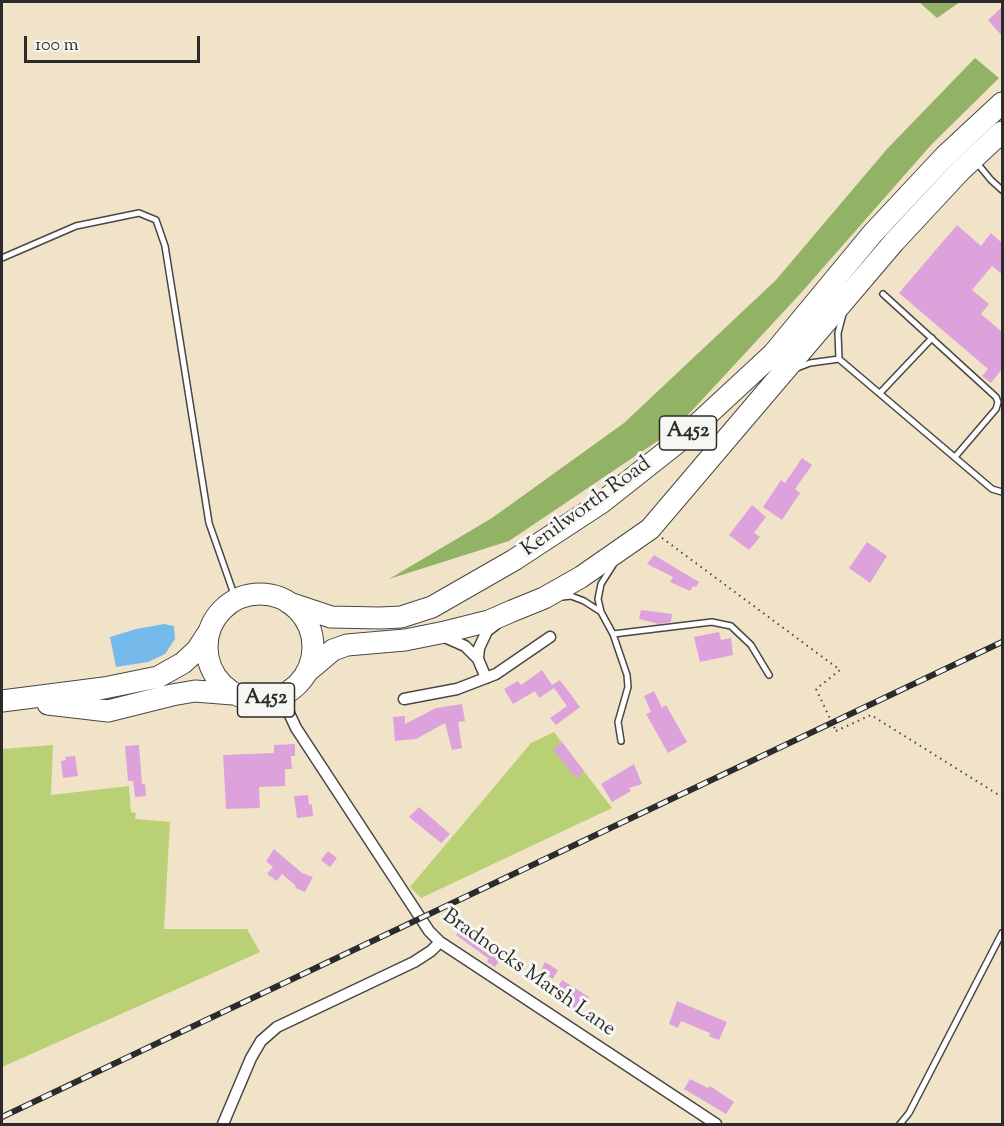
<!DOCTYPE html>
<html>
<head>
<meta charset="utf-8">
<style>
	body { margin:0 }
	#map { position:relative; width:1004px; height:1126px; overflow:hidden; background:#f1e3c8; font-family:"Sorts Mill Goudy",serif }
	canvas { display:block }
	.frame { position:absolute; inset:0; border:3px solid #2b2b2b; pointer-events:none }
	.scale { position:absolute; left:24px; top:36px; width:176px; height:27px; box-sizing:border-box; border:3px solid #2b2b2b; border-top:0; padding-left:8px; font-size:18px; line-height:21px; white-space:nowrap; color:#2b2b2b; -webkit-text-stroke:4px #f6f6f2; paint-order:stroke }
</style>
</head>
<body>
<div id="map">
<canvas width="1004" height="1126"></canvas>
<div class="frame"></div>
<div class="scale">100 m</div>
</div>
<script>
const context = document.querySelector('canvas').getContext('2d');
context.lineJoin = 'round';
function fillPath(path, color) { context.fillStyle = color; context.fill(path, 'evenodd'); }
const shape = rows => new Path2D(rows.map(r => 'M' + r).join(''));
function trace(path, color, width, dash) { context.strokeStyle = color; context.lineWidth = width; context.lineCap = dash ? 'butt' : 'round'; context.setLineDash(dash || []); context.stroke(path); }
function write(font, color, halo, rows, align = 'center') {
  context.font = font + ' "Sorts Mill Goudy",serif'; context.lineWidth = 6; context.setLineDash([]); context.textBaseline = 'middle'; context.strokeStyle = halo; context.fillStyle = color; for (const [text, x, y, turn = 0] of rows) {
    context.save(); context.translate(x, y); context.rotate((+turn || 0) * Math.PI / 180); context.textAlign = isNaN(turn) ? turn : align; if (halo) context.strokeText(text, 0, 0); context.fillText(text, 0, 0); context.restore();
  }
}
const green = shape([
	[554,732,612,808,421,898,410,887,531,743],
	[53,745,51,795,129,786,131,812,136,813,135,819,170,822,164,929,247,929,260,952,2,1067,2,749]
]);
const forest = shape([
	[919,2,960,2,937,18],
	[975,58,999,78,931,145,800,294,674,430,509,541,389,579,492,518,624,423,776,280,887,149]
]);
const water = shape([
	[164,624,174,626,175,639,165,654,148,662,116,667,110,637,136,629]
]);
const building = shape([
	[1002,7,1002,36,988,20],
	[957,225,981,246,991,233,1002,243,1002,274,992,266,972,290,989,304,981,314,1002,332,1002,369,991,383,982,376,988,369,899,293],
	[802,458,812,465,795,489,800,493,782,520,763,507,781,480,785,483],
	[752,505,766,517,754,533,760,537,749,550,729,535],
	[867,542,887,556,870,583,849,568],
	[654,555,699,582,696,587,693,586,690,591,670,582,673,577,647,564],
	[641,610,672,614,671,622,659,624,639,619],
	[719,632,721,640,731,638,733,655,700,662,694,637],
	[542,670,552,685,560,680,580,707,556,725,550,718,567,706,554,688,539,698,535,691,513,704,504,689,518,681,521,685],
	[654,691,662,708,666,705,687,742,668,753,646,714,651,712,644,696],
	[462,704,465,721,458,722,462,748,452,750,445,723,416,739,395,741,393,717,405,716,405,724,436,708],
	[562,742,584,771,576,778,553,749],
	[295,744,295,756,291,756,292,769,285,769,285,786,259,787,260,808,226,809,223,755,274,753,274,745],
	[139,745,142,784,145,784,146,796,135,797,133,781,128,781,125,746],
	[75,756,78,776,63,778,61,761,66,760,65,757],
	[634,764,642,784,629,788,631,791,612,802,601,784],
	[308,795,309,805,312,804,313,816,297,818,294,796],
	[419,807,450,834,441,843,409,817],
	[274,849,302,873,313,877,305,892,295,888,296,886,282,874,277,881,267,874,273,867,266,861],
	[328,851,337,858,330,867,321,860],
	[465,923,478,932,475,937,503,956,495,967,487,962,489,959,456,935],
	[545,962,558,970,553,979,540,972],
	[562,980,589,997,580,1012,574,1008,572,1011,555,1000,562,991,557,988],
	[677,1001,727,1022,719,1040,709,1036,710,1033,681,1021,678,1028,669,1024],
	[690,1079,708,1088,710,1086,734,1102,726,1114,684,1089]
]);
const path = shape([
	[662,538,840,670,816,689],
	[836,731,871,715,1002,797]
]);
const lane = shape([
	[977,163,991,180,1002,190],
	[2,258,76,226,139,213,156,220,165,246,209,523,236,600],
	[883,294,996,397,998,402,996,409,955,457],
	[843,314,838,333,839,359,992,489,1002,492],
	[797,368,810,363,839,359],
	[880,393,932,338],
	[613,565,601,584,598,599,601,612,613,634,627,675,628,687,618,722,621,741],
	[562,597,571,596,584,601,601,612],
	[613,634,712,622,731,626,751,645,769,675],
	[900,1124,909,1113,1002,933]
]);
const street = shape([
	[440,635,465,646,478,659,486,678],
	[478,659,479,648,487,631,496,624],
	[281,696,296,728,429,931,440,942,716,1124],
	[404,699,457,689,496,674,550,637],
	[223,1124,251,1058,261,1041,277,1027,414,962,431,951,440,942]
]);
const highway = shape([
	'207 647a53 53 0 1 1 106 0a53 53 0 1 1-106 0Z',
	[289,603,331,617,380,618,401,617,432,607,514,560,601,503,677,443,773,354,873,233,945,156,1002,103],
	[307,672,333,650,347,645,405,640,445,632,489,621,512,611,544,598,581,577,650,529,894,242,961,170,1002,132],
	[2,701,104,688,158,677,183,663,197,650,208,633],
	[48,704,108,711,172,695,195,691,233,694]
]);
const rail = shape([
	[2,1117,1002,642]
]);
const pathBridge = shape([
	[816,689,836,731]
]);
const shields = [
	[688,433,57],
	[266,700,57]
];
const shieldNames = [
	["A452",688,433],
	["A452",266,700]
];
const streetNames = [
	["Kenilworth Road",587,508,-36],
	["Bradnocks Marsh Lane",528,974,35]
];
fillPath(green, '#b9d075');
fillPath(forest, '#92b266');
fillPath(water, '#75baeb');
fillPath(building, '#dda2dc');
trace(lane, '#494743', 8);
trace(street, '#494743', 13);
trace(highway, '#494743', 23);
trace(path, '#494743', 2, [1.5, 4.5]);
trace(lane, '#fff', 5);
trace(street, '#fff', 10);
trace(highway, '#fff', 21);
trace(rail, '#2b2b2b', 6);
trace(rail, '#f6f6f2', 4, [11]);
trace(pathBridge, '#494743', 2, [1.5, 4.5]);
for (const [x, y, w] of shields) { const box = new Path2D(); box.roundRect(x - w / 2, y - 17, w, 34, 4.5); context.fillStyle = '#f6f6f2'; context.fill(box); trace(box, '#2b2b2b', 1.5); }
write('bold 20px', '#2b2b2b', null, shieldNames);
write('21px', '#2b2b2b', '#f6f6f2', streetNames);
</script>
</body>
</html>
